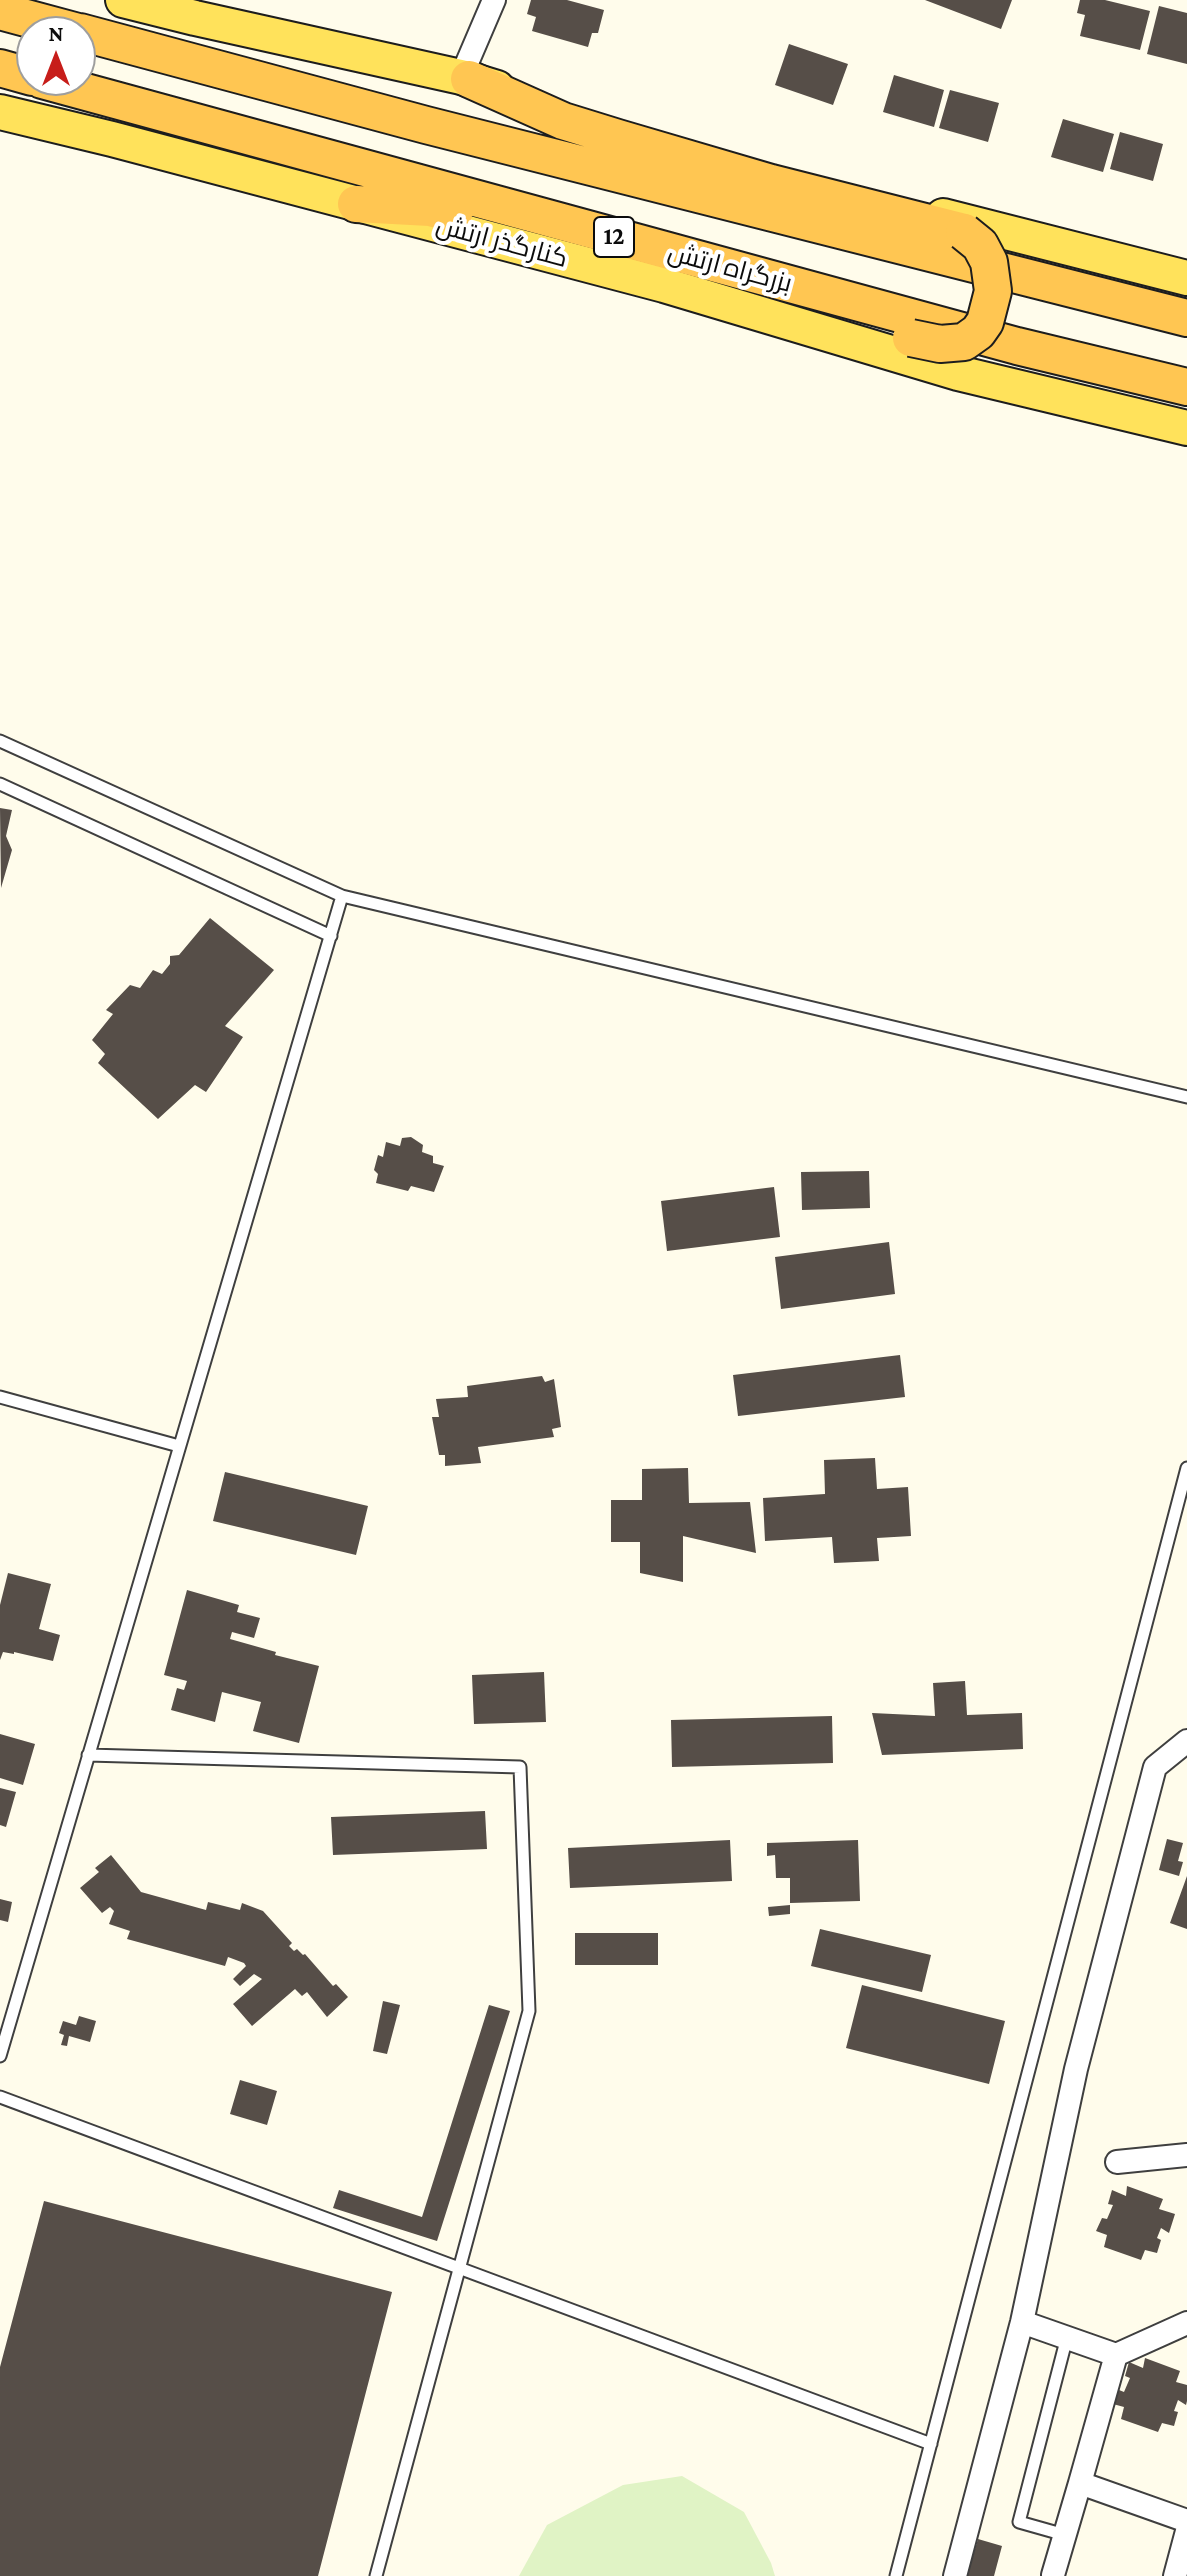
<!DOCTYPE html>
<html>
<head>
<meta charset="utf-8">
<style>
	body { margin:0 }
	#map { position:relative; width:1187px; height:2576px; overflow:hidden; background:#fffceb; font-family:"Crimson Pro",serif }
	canvas { display:block }
	.north { position:absolute; left:16px; top:16px; width:80px; height:80px; box-sizing:border-box; background:#fff; border:2px solid #9e9e9e; border-radius:50%; rotate:0deg; font-size:22px; font-weight:700; line-height:32px; text-align:center; color:#0c0c0c }
	.north::after { content:''; display:block; margin:auto; width:28px; height:36px; background:#c71d1a; clip-path:polygon(50% 0,100% 100%,50% 72%,0 100%) }
</style>
</head>
<body>
<div id="map">
<canvas width="1187" height="2576"></canvas>
<div class="north">N</div>
</div>
<script>
const context = document.querySelector('canvas').getContext('2d');
context.lineJoin = 'round';
function fillPath(path, color) { context.fillStyle = color; context.fill(path, 'evenodd'); }
const shape = rows => new Path2D(rows.map(r => 'M' + r).join(''));
function trace(path, color, width, dash) { context.strokeStyle = color; context.lineWidth = width; context.lineCap = dash ? 'butt' : 'round'; context.setLineDash(dash || []); context.stroke(path); }
function write(font, color, halo, rows, align = 'center') {
  context.font = font + ' "Crimson Pro",Cairo,serif'; context.lineWidth = 8; context.setLineDash([]); context.textBaseline = 'middle'; context.strokeStyle = halo; context.fillStyle = color; for (const [text, x, y, turn = 0] of rows) {
    context.save(); context.translate(x, y); context.rotate((+turn || 0) * Math.PI / 180); context.textAlign = isNaN(turn) ? turn : align; if (halo) context.strokeText(text, 0, 0); context.fillText(text, 0, 0); context.restore();
  }
}
const pitch = shape([
	[682,2476,744,2512,771,2563,775,2576,519,2576,547,2525,623,2485]
]);
const building = shape([
	[531,0,567,0,604,10,598,33,592,33,588,47,532,31,536,17,527,14],
	[925,0,1012,0,1001,29],
	[1080,0,1105,0,1150,11,1140,50,1080,36,1085,15,1077,13],
	[1159,6,1187,13,1187,64,1147,54],
	[789,44,848,64,833,105,775,85],
	[894,75,944,90,934,127,883,112],
	[950,90,999,103,988,142,939,128],
	[1063,119,1114,134,1103,172,1051,157],
	[1120,132,1163,144,1153,181,1110,169],
	[0,808,12,810,6,836,12,850,1,888],
	[210,918,274,970,225,1026,243,1037,206,1092,195,1085,158,1119,98,1063,105,1054,92,1040,113,1014,106,1010,130,985,140,988,153,970,162,974,170,964,170,956,179,955],
	[411,1137,423,1145,422,1152,433,1156,433,1163,444,1166,434,1192,411,1186,408,1191,376,1183,378,1174,374,1170,378,1155,383,1157,386,1142,400,1146,402,1138],
	[869,1171,870,1208,802,1210,801,1172],
	[774,1187,780,1237,667,1251,661,1201],
	[889,1242,895,1294,781,1309,775,1257],
	[900,1355,905,1397,738,1416,733,1375],
	[542,1376,545,1382,554,1379,561,1427,552,1429,554,1437,478,1447,481,1463,445,1466,445,1455,439,1455,432,1417,439,1417,436,1399,468,1397,467,1386],
	[875,1458,877,1489,908,1487,911,1536,877,1538,879,1561,834,1563,832,1537,765,1541,763,1498,825,1494,824,1460],
	[688,1468,689,1503,750,1502,756,1553,683,1536,683,1582,640,1573,640,1542,611,1542,611,1500,642,1500,642,1469],
	[225,1472,368,1506,356,1555,213,1521],
	[8,1573,51,1584,39,1629,60,1635,53,1661,14,1652,14,1654,3,1652,0,1660,0,1605],
	[187,1590,239,1605,237,1612,260,1618,254,1638,232,1632,230,1639,276,1652,275,1655,319,1666,299,1743,253,1731,261,1702,222,1692,215,1722,171,1710,177,1688,184,1690,187,1681,164,1675],
	[544,1672,546,1722,474,1724,472,1675],
	[965,1681,967,1715,1022,1713,1023,1749,882,1755,872,1713,935,1716,933,1683],
	[832,1716,833,1763,672,1767,671,1720],
	[0,1734,35,1744,23,1785,0,1778],
	[0,1788,16,1792,6,1827,0,1825],
	[485,1811,487,1849,333,1855,331,1817],
	[1167,1839,1183,1843,1178,1861,1183,1862,1179,1876,1159,1870],
	[730,1840,732,1881,570,1888,568,1848],
	[858,1840,860,1901,790,1903,790,1878,776,1878,775,1855,767,1856,767,1843],
	[111,1855,141,1892,206,1910,208,1902,240,1910,242,1903,263,1911,292,1943,289,1946,294,1951,297,1949,303,1955,305,1954,333,1986,336,1984,348,1997,327,2017,307,1992,302,1996,295,1989,252,2026,233,2004,262,1979,254,1974,240,1986,233,1979,246,1966,244,1963,228,1957,225,1966,127,1939,130,1931,109,1924,114,1911,110,1907,102,1913,80,1888,99,1872,95,1868],
	[1187,1876,1187,1929,1170,1923],
	[0,1899,12,1902,8,1922,0,1920],
	[790,1905,790,1914,769,1916,768,1907],
	[820,1929,931,1955,922,1992,811,1966],
	[575,1933,658,1933,658,1965,575,1965],
	[862,1985,1005,2021,989,2084,846,2048],
	[383,2001,400,2005,387,2054,373,2051],
	[489,2005,510,2011,437,2241,333,2208,339,2190,422,2217],
	[79,2016,96,2021,90,2042,69,2036,67,2046,61,2045,64,2035,59,2033,63,2021,76,2025],
	[240,2080,277,2091,267,2125,230,2114],
	[1127,2186,1163,2199,1159,2209,1175,2214,1169,2233,1161,2228,1157,2238,1161,2240,1157,2253,1145,2250,1141,2260,1104,2247,1107,2235,1096,2231,1102,2218,1107,2219,1113,2205,1108,2204,1112,2190,1126,2196],
	[44,2201,392,2292,318,2576,0,2576,0,2367],
	[1145,2358,1180,2371,1176,2382,1187,2385,1187,2401,1186,2405,1178,2400,1174,2411,1178,2412,1174,2426,1162,2423,1158,2432,1121,2419,1124,2407,1113,2404,1119,2390,1124,2392,1130,2378,1125,2376,1129,2362,1143,2368],
	[978,2539,1002,2546,994,2576,967,2576]
]);
const service = shape([
	[0,741,342,896,1187,1097],
	[0,784,331,936],
	[0,1397,179,1446],
	[88,1755,520,1767,529,2011,376,2576],
	[0,2056,342,896],
	[0,2097,931,2444],
	[1065,2535,1019,2522,1067,2337],
	[896,2576,1187,1468]
]);
const minor = shape([
	[461,77,494,0],
	[1117,2162,1187,2155],
	[1022,2322,1116,2355,1187,2323],
	[1116,2355,1080,2483,1187,2521],
	[1053,2575,1080,2483],
	[955,2576,1022,2322,1076,2069,1155,1767,1187,1741],
	[1175,2576,1187,2531]
]);
const primary = shape([
	[123,0,195,18,461,77,497,88],
	[0,112,112,139,664,285,958,373,1187,428],
	[943,216,1187,278]
]);
const trunk = shape([
	[0,11,78,32],
	[80,32,426,125,1187,318],
	[0,68,32,77],
	[469,79,563,121,618,138,771,183,964,232],
	[42,80,1017,346,1187,387],
	[356,204,430,208,454,214]
]);
const trunkBridge = shape([
	[911,338,940,344,964,342,978,332,985,322,993,291,989,262,980,245,964,232]
]);
const shields = [
	[614,237,40]
];
const shieldNames = [
	["12",614,237]
];
const streetNames = [
	["کنارگذر ارتش",502,242,15],
	["بزرگراه ارتش",730,268,15]
];
fillPath(pitch, '#e0f3c5');
fillPath(building, '#564e48');
trace(service, '#3f3f3f', 15);
trace(minor, '#3f3f3f', 26);
trace(primary, '#1d1d1d', 38);
trace(trunk, '#1d1d1d', 40);
trace(service, '#fff', 11);
trace(minor, '#fff', 22);
trace(primary, '#ffe25b', 34);
trace(trunk, '#ffc652', 36);
trace(trunkBridge, '#1d1d1d', 40, []);
trace(trunkBridge, '#ffc652', 36);
for (const [x, y, w] of shields) { const box = new Path2D(); box.roundRect(x - w / 2, y - 20, w, 40, 6); context.fillStyle = '#fff'; context.fill(box); trace(box, '#0c0c0c', 2); }
write('bold 24px', '#0c0c0c', null, shieldNames);
write('26px', '#0c0c0c', '#fff', streetNames);
</script>
</body>
</html>
